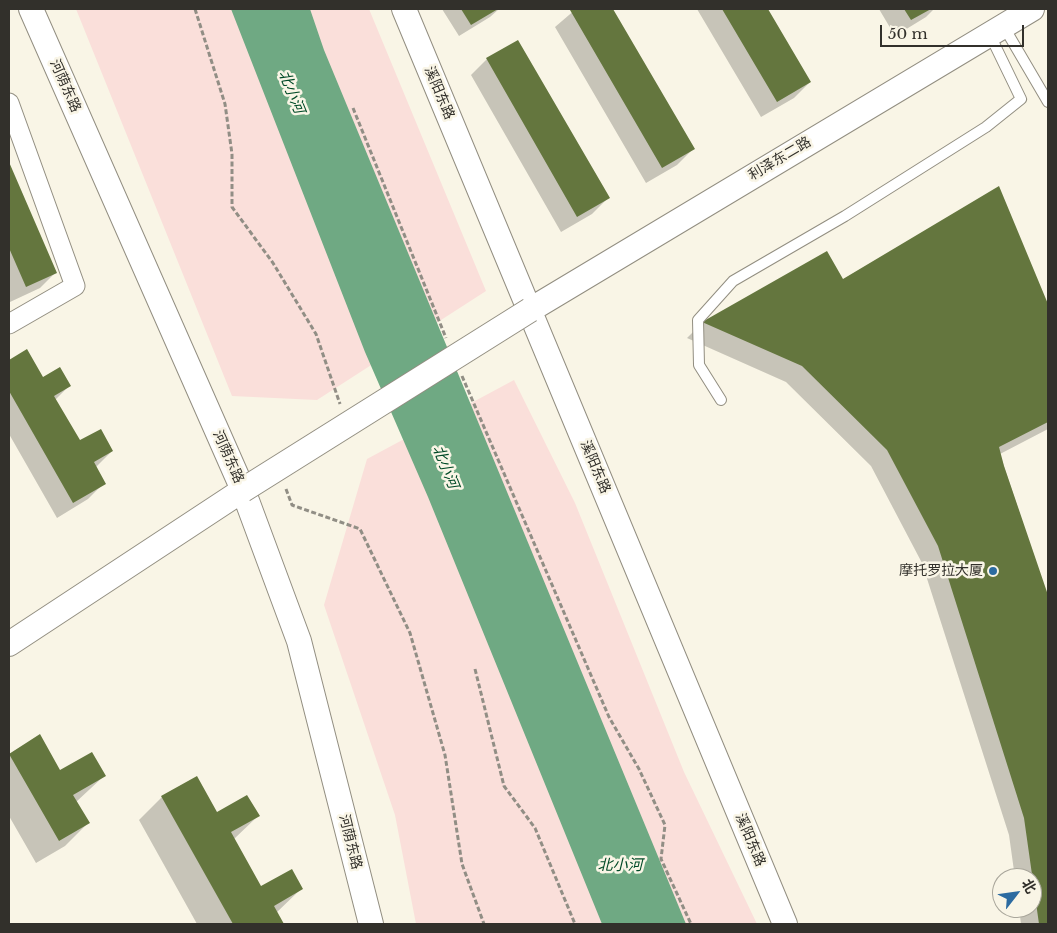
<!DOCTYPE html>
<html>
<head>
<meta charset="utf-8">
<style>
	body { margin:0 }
	#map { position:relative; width:1057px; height:933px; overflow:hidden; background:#f9f5e6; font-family:"Libre Baskerville","Noto Sans SC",serif }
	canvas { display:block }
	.frame { position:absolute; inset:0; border:10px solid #32302b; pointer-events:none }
	.north { position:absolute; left:992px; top:868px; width:50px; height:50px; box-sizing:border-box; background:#f9f5e6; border:1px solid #a9a69b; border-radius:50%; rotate:60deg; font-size:14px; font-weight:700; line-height:20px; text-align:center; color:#32302b }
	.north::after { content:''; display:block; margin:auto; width:18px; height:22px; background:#2c6ba1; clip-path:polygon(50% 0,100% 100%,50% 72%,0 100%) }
	.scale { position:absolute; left:880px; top:25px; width:144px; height:22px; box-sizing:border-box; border:2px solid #32302b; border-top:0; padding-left:6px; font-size:15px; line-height:18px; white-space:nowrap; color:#32302b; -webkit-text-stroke:4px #f9f5e6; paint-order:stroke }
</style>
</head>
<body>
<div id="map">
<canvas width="1057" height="933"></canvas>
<div class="frame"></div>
<div class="north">北</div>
<div class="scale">50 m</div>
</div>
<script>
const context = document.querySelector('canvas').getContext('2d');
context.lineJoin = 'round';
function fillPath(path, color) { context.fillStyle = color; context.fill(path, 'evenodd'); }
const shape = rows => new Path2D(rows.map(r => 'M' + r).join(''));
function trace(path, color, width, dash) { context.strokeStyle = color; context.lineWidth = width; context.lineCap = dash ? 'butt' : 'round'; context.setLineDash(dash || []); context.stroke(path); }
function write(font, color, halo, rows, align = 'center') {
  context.font = font + ' "Libre Baskerville","Noto Sans SC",serif'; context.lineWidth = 5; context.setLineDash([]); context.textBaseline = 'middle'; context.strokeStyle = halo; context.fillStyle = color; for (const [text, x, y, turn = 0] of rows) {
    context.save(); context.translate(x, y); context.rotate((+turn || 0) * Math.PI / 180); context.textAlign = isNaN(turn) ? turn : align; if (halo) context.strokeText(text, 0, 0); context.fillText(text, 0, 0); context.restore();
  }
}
const green = shape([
	[76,9,369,9,486,291,317,400,232,396],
	[514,380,575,503,684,772,757,924,416,924,395,815,324,605,367,459]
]);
const water = shape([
	[231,9,310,9,324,50,686,924,602,924,428,497,365,352]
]);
const shadow = shape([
	[442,9,499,9,490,17,459,36],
	[576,9,612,9,693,149,677,165,646,183,555,27],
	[697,9,767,9,810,82,794,98,761,117],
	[879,9,934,9,926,17,895,36],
	[487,59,608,198,592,214,561,232,471,75],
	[9,165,56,272,40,288,10,302],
	[998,188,1048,307,1048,429,1000,454,1048,599,1048,924,1021,924,1019,908,1032,908,1032,878,1015,878,1009,835,922,563,871,466,786,382,687,338,702,323,826,253,842,280],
	[26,351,42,379,69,386,55,400,80,442,112,451,95,468,104,483,88,499,57,518,9,434,9,361],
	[39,736,60,772,104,776,76,802,88,823,65,846,36,863,9,816,9,754],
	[162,797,217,813,258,816,234,839,261,888,301,889,276,913,283,924,197,924,139,820]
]);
const building = shape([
	[461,9,498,9,471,25],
	[573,9,613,9,695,149,662,168,570,10],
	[722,9,768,9,811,82,777,102],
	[904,9,931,9,911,20],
	[518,40,610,198,577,217,486,58],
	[9,162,57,273,26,287,9,248],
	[999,186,1048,304,1048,422,999,447,1004,466,1048,595,1048,924,1039,924,1024,818,938,546,887,450,802,366,702,322,827,251,843,279],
	[27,349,43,377,60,367,71,386,54,396,80,440,101,429,113,451,94,462,106,484,73,503,9,391,9,360],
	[40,734,60,770,92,752,106,776,73,795,90,823,59,841,9,754],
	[197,776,217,812,247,795,260,816,231,832,261,886,292,869,303,889,274,906,284,924,233,924,161,796]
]);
const path = shape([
	[195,9,225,104,232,154,232,207,273,263,316,334,340,404],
	[353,108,446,338],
	[462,376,609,717,639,769,665,825,661,859,691,924],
	[286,489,292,505,360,529,410,633,445,755,462,864,484,924],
	[475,669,504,786,535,828,575,924]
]);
const service = shape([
	[1004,27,1048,102],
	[721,400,699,365,698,320,733,281,845,216,986,127,1021,99,990,35]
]);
const minor = shape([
	[9,103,75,286,9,324]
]);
const tertiary = shape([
	[31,9,243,490,299,641,371,924],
	[404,9,785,924],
	[530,310,1032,9],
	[9,644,243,490]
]);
const tertiaryBridge = shape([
	[243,490,530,310]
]);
const markers = [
	[993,571,5,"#2c6ba1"]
];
const streetNames = [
	["河荫东路",65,86,66],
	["溪阳东路",439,93,67],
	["利泽东二路",780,159,-31],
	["河荫东路",228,457,66],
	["溪阳东路",595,467,67],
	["溪阳东路",750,840,67],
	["河荫东路",350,842,76]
];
const poiNames = [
	["摩托罗拉大厦",983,571]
];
const waterNames = [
	["北小河",291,92,68],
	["北小河",445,467,68],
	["北小河",620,866]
];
fillPath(green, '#fadfda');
fillPath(water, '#6fa983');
fillPath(shadow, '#0003');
fillPath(building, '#64763e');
trace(service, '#928e81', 12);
trace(minor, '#928e81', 21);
trace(tertiary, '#928e81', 26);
trace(path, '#918e85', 3, [5, 2.5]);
trace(service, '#fff', 10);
trace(minor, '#fff', 19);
trace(tertiary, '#fff', 24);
trace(tertiaryBridge, '#928e81', 26, []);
trace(tertiaryBridge, '#fff', 24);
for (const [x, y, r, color] of markers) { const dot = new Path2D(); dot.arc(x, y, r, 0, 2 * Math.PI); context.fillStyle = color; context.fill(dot); trace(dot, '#f9f5e6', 2); }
write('14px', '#32302b', '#f9f5e6', streetNames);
write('14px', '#32302b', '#f9f5e6', poiNames, 'right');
write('italic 15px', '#004a27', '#f9f5e6', waterNames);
</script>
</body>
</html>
